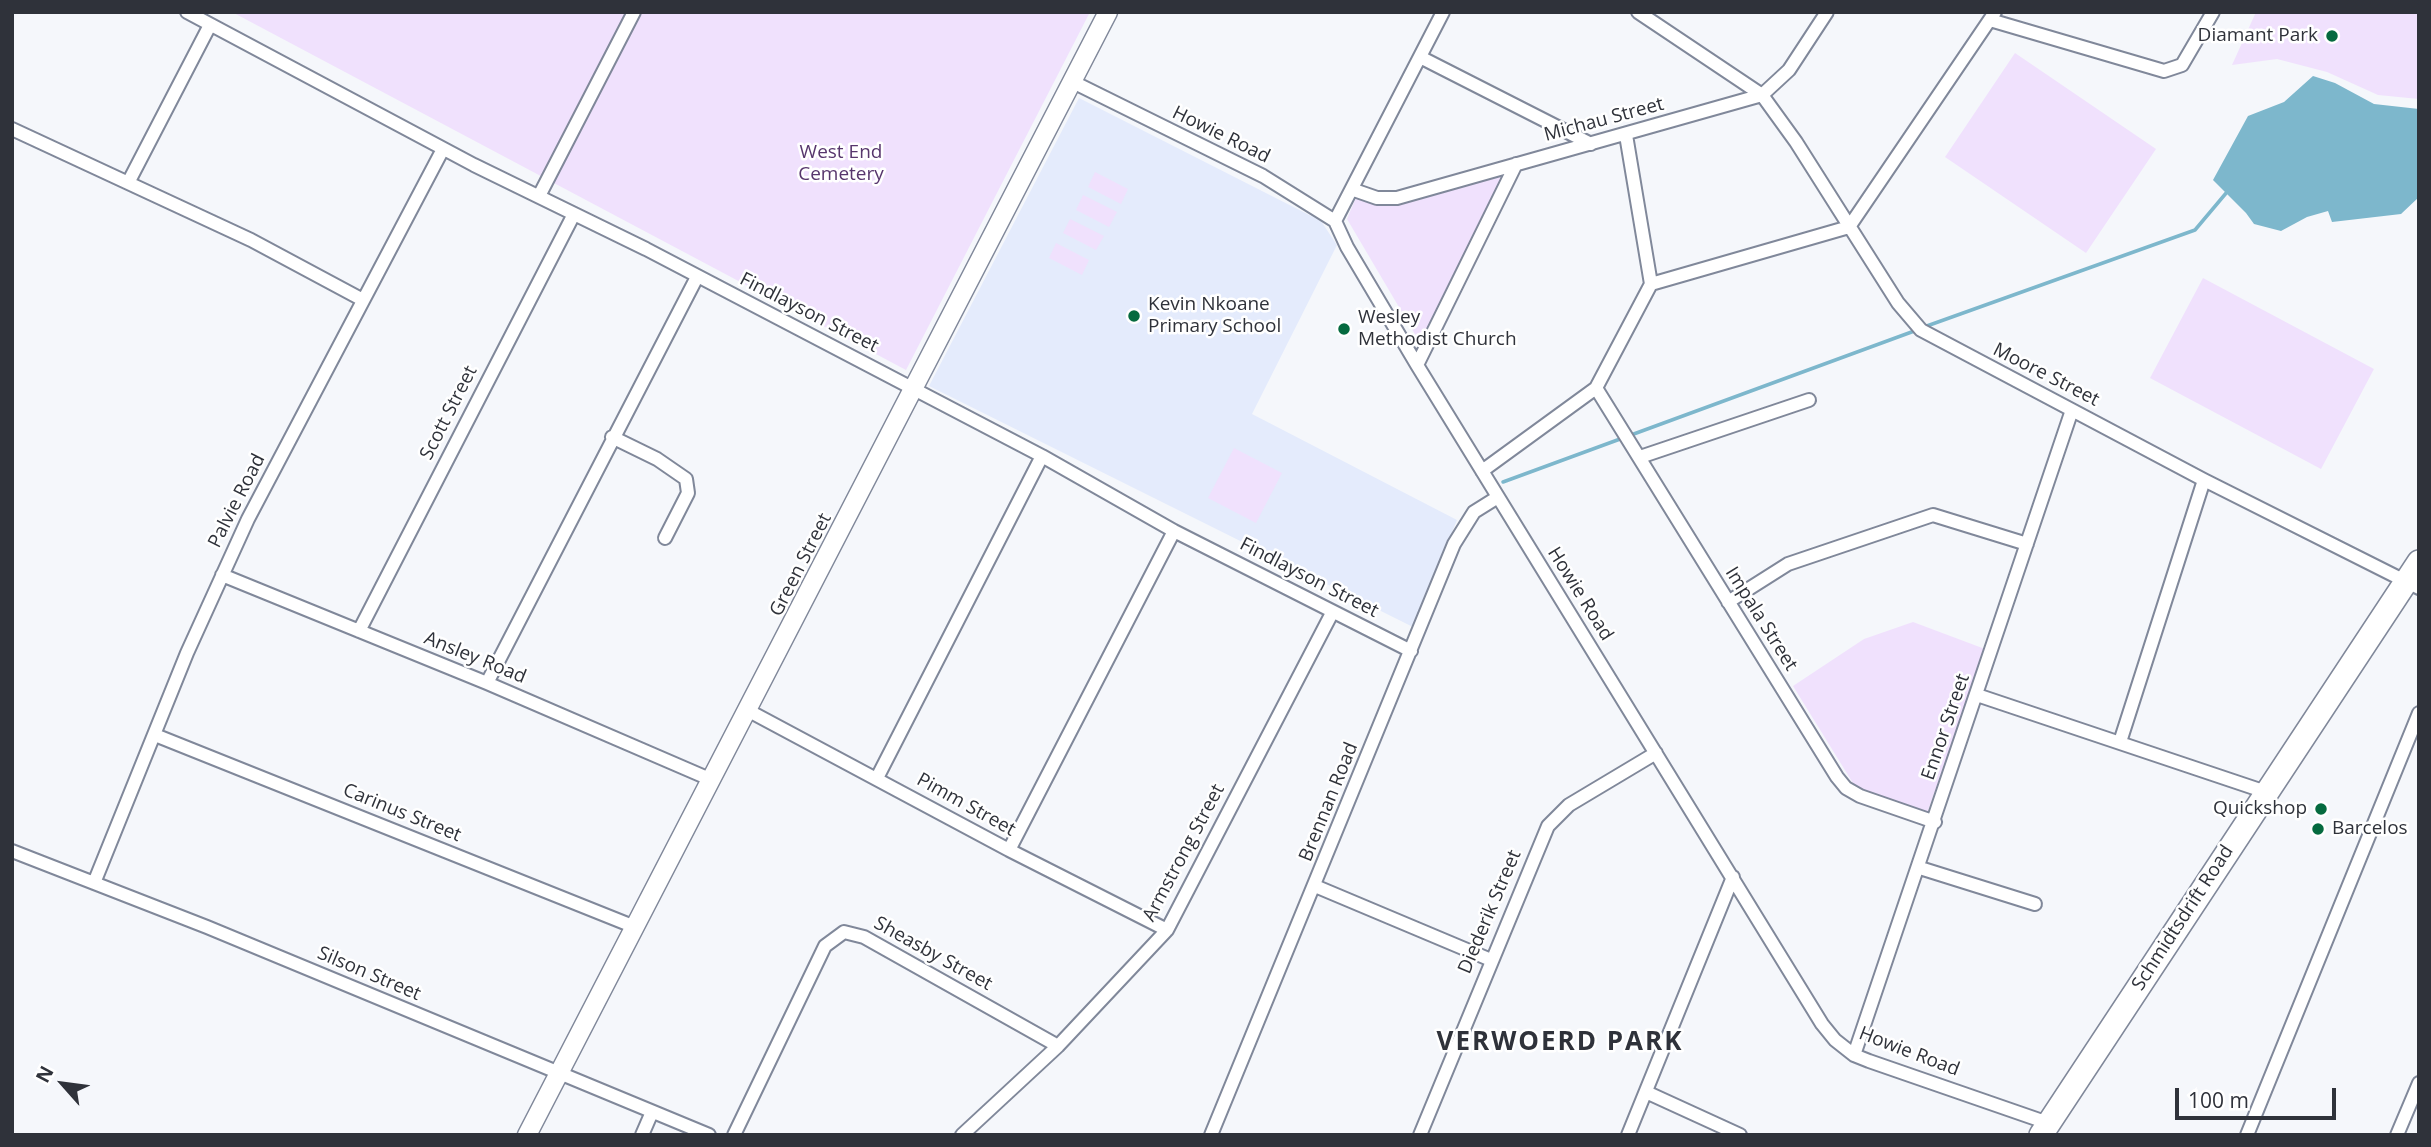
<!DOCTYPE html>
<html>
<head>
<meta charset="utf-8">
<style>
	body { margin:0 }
	#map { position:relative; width:2431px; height:1147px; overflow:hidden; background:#f5f7fb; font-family:"Open Sans",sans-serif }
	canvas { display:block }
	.frame { position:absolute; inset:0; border:14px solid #2f323a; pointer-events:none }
	.north { position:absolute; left:28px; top:1049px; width:70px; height:70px; -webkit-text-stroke:5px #fff; paint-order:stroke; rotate:298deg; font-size:19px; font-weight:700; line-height:28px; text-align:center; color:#2f323a }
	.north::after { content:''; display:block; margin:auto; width:24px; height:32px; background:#2f323a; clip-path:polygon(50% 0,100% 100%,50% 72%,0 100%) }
	.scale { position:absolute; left:2175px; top:1088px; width:161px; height:32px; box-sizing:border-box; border:4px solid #2f323a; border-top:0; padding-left:9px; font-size:21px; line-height:24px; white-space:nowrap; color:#2f323a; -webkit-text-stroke:5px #fff; paint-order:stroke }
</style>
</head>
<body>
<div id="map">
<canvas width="2431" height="1147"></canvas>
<div class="frame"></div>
<div class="north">N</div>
<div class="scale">100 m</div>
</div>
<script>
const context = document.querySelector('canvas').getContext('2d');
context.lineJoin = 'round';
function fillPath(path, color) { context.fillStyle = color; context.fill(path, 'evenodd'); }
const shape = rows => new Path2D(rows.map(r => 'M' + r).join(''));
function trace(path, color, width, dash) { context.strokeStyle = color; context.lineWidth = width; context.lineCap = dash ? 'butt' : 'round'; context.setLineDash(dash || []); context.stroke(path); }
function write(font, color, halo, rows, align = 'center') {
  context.font = font + ' "Open Sans",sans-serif'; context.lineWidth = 5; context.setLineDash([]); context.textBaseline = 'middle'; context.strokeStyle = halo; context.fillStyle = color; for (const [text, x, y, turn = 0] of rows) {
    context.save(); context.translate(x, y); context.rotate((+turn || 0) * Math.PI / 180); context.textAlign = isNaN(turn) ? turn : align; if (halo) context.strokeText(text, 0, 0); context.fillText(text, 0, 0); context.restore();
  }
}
const built = shape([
	[1079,98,1321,221,1337,245,1252,414,1457,520,1413,627,929,386]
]);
const green = shape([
	[232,12,1090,12,906,370],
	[2256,12,2419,12,2419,99,2378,95,2327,72,2277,59,2232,65],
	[2015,53,2156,149,2086,253,1945,157],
	[1095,172,1128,189,1121,204,1088,187],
	[1506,172,1425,337,1416,336,1347,219,1355,200,1362,196,1374,201],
	[1083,195,1117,212,1109,227,1076,210],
	[1070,219,1104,236,1096,250,1063,233],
	[1056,243,1089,260,1082,275,1049,258],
	[2203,278,2374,369,2321,469,2150,378],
	[1234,448,1282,473,1256,523,1208,498],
	[1913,622,1985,649,1926,816,1856,788,1793,686,1864,639]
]);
const water = shape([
	[2313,76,2335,83,2374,104,2419,109,2419,197,2401,214,2332,222,2328,211,2307,217,2281,231,2254,224,2246,213,2213,180,2248,116,2284,102]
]);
const stream = shape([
	[1924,327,2195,230,2227,192],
	[1503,482,1917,330]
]);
const street = shape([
	[187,12,474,165,646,249,1042,456,1174,531,1411,651],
	[1638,12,1762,95,1796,142,1898,303,1921,330,2204,480,2419,588],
	[1990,20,2164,71,2182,65,2213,12],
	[1420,57,1591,144],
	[1073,82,1263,176,1335,221,1347,247,1417,365,1822,1024,1835,1040,1854,1055,1869,1061,2048,1123],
	[12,129,251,240,363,300],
	[128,183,210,25],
	[1354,190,1377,198,1397,198,1762,95,1789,70,1827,12],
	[539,196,634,12],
	[1335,221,1443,12],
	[1651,284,1849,227,1995,12],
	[1417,365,1516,164],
	[1596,388,1837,777,1846,788,1860,796,1935,822],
	[612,437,657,459,686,479,688,493,665,538],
	[1640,457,1809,400],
	[1482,471,1596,388,1651,284,1626,135],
	[222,575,487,683,712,780],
	[1728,602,1788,564,1933,515,2027,544],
	[359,631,574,214],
	[487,683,697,277],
	[1977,695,2266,792],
	[749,711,1009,850,1167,930],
	[155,735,635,927],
	[2120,742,2204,480],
	[877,778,1042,456],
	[1009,850,1174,531],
	[12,851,207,927,709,1135],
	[1920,868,2035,904],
	[94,883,187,653,248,519,443,149],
	[1315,886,1491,960],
	[1854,1055,2072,410],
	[1646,1092,1740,1135],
	[642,1135,652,1112],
	[734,1135,825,946,844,932,864,937,1058,1046],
	[962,1135,1058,1046,1167,930,1332,613],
	[1211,1135,1454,544,1474,512,1498,497],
	[1420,1135,1548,826,1569,805,1656,753],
	[1628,1135,1733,877],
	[2247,1135,2419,713],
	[2397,1135,2419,1083]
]);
const secondary = shape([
	[527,1135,1108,12]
]);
const highway = shape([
	[2041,1135,2419,562]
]);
const markers = [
	[2332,36,7,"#056a3f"],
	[1134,316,7,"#056a3f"],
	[1344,329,7,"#056a3f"],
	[2321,809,7,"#056a3f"],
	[2318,829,7,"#056a3f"]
];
const poiNames = [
	["Diamant Park",2318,36,"right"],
	["Kevin Nkoane",1148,305],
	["Primary School",1148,327],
	["Wesley",1358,318],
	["Methodist Church",1358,340],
	["Quickshop",2307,809,"right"],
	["Barcelos",2332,829]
];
const streetNames = [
	["Michau Street",1604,120,-15],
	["Howie Road",1221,135,26],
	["Findlayson Street",809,313,27],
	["Moore Street",2046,375,27],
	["Scott Street",449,413,-63],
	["Palvie Road",237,501,-63],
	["Green Street",801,565,-63],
	["Findlayson Street",1309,578,27],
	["Howie Road",1580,594,58],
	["Impala Street",1761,619,58],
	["Ansley Road",475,658,22],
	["Ennor Street",1946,727,-71],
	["Brennan Road",1329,802,-68],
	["Pimm Street",966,805,29],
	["Carinus Street",402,813,22],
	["Armstrong Street",1184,853,-62],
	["Diederik Street",1490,912,-67],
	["Schmidtsdrift Road",2183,918,-57],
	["Sheasby Street",933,954,29],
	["Silson Street",369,974,23],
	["Howie Road",1909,1052,21]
];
const parkNames = [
	["West End",841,153],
	["Cemetery",841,175]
];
const districtNames = [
	["VERWOERD PARK",1560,1043]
];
fillPath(built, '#e4ebfc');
fillPath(green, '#f0e1fd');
fillPath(water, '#7db7cc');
trace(stream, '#7db7cc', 3.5);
trace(street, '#80889a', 16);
trace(secondary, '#80889a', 21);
trace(highway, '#80889a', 26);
trace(street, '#fff', 12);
trace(secondary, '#fff', 18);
trace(highway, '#fff', 23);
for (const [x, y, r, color] of markers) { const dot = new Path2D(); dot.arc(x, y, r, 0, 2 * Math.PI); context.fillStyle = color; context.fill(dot); trace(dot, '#fff', 2.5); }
write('19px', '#2f323a', '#fff', poiNames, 'left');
write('19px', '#2f323a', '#fff', streetNames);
write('19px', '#57366d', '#fff', parkNames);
context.letterSpacing = '2px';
write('bold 26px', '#2f323a', '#fff', districtNames);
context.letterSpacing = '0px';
</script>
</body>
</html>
